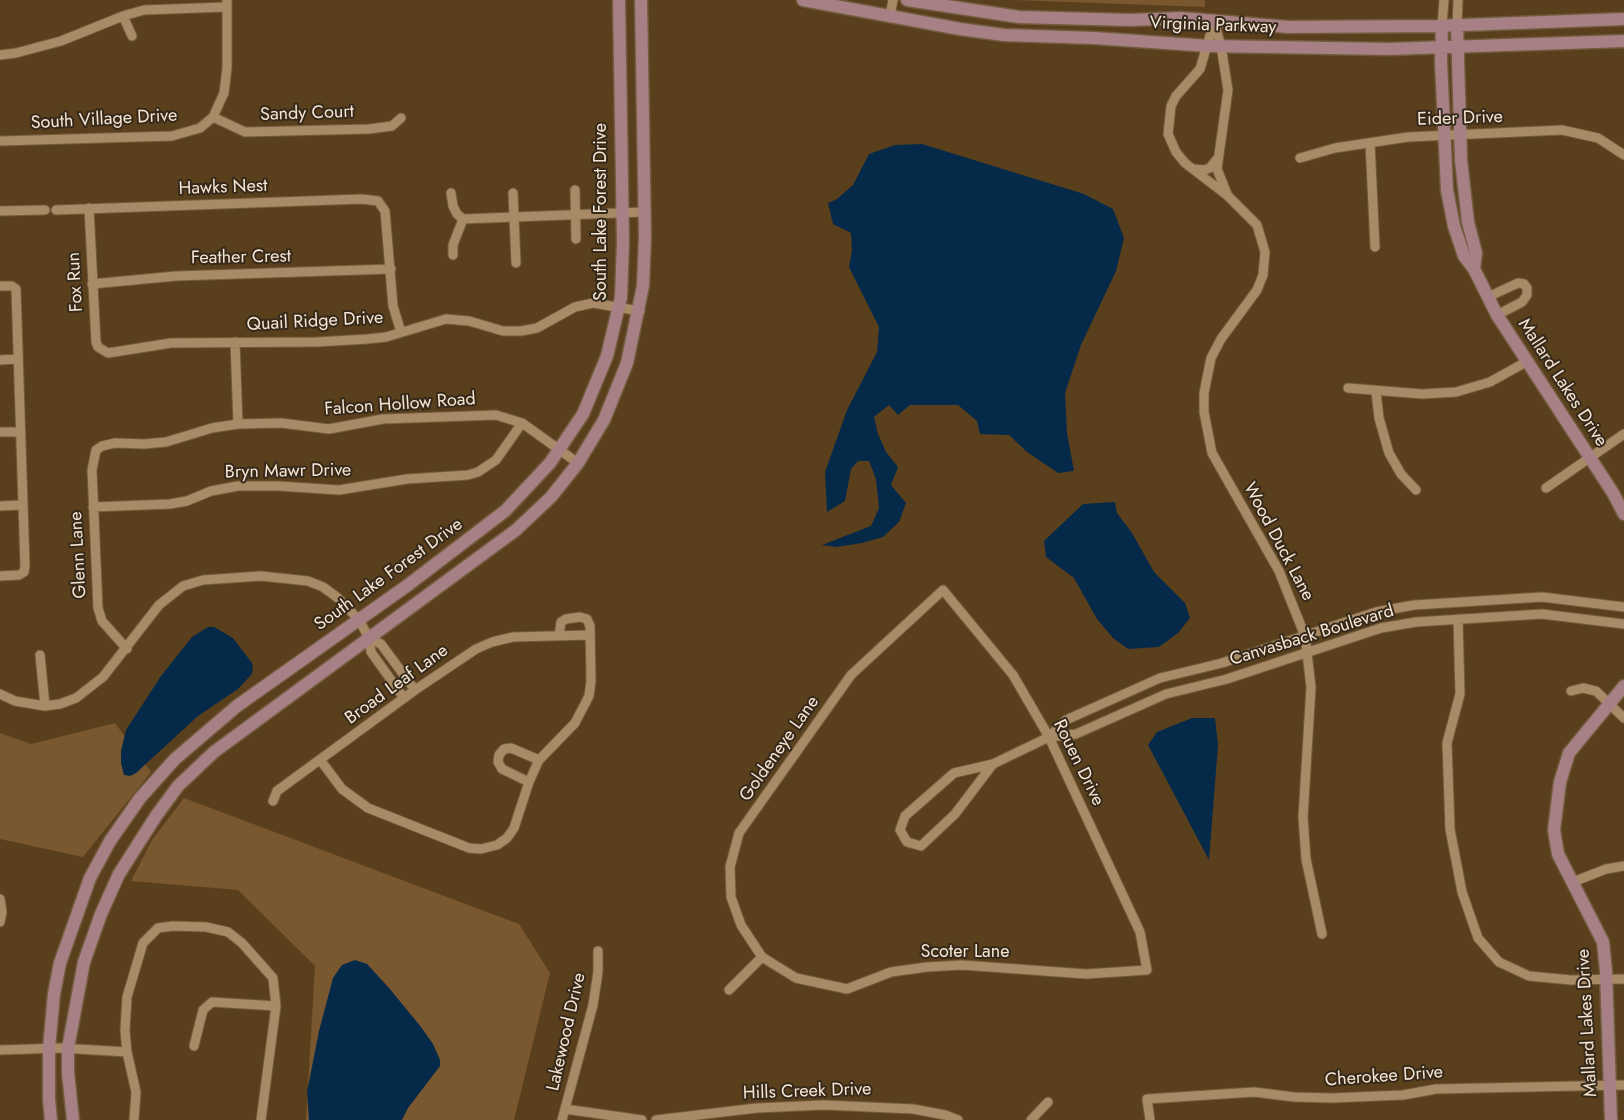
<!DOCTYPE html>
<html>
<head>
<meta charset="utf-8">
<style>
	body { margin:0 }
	canvas { display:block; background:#5a3f1d }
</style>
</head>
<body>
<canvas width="1624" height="1120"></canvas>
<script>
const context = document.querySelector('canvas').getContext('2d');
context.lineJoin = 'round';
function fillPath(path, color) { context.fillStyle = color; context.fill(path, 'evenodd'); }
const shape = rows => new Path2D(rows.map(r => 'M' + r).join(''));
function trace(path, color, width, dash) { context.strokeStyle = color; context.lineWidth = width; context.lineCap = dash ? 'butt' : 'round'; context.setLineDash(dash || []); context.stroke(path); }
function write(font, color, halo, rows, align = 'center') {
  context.font = font + ' Jost,sans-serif'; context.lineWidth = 4; context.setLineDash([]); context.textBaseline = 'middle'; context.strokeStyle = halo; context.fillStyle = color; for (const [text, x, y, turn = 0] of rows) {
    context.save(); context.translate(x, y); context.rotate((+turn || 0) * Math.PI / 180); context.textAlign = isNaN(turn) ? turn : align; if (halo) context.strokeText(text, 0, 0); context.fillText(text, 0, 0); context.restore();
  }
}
const green = shape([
	[1014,0,1205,0,1205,7],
	[115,723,151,772,83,857,0,839,0,733,31,744],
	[184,798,519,924,550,973,514,1120,306,1120,315,966,238,890,131,881,152,840]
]);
const water = shape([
	[922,144,1084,194,1113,209,1124,238,1116,271,1081,345,1065,393,1067,433,1074,471,1058,473,1027,452,1009,435,980,434,977,421,958,405,910,405,898,415,889,405,874,417,878,434,886,452,898,467,891,485,906,503,899,522,883,537,862,543,836,547,822,545,871,526,879,508,876,479,869,461,858,461,851,469,845,501,827,512,825,472,847,410,877,352,879,327,849,267,852,250,851,233,833,224,828,203,837,199,853,185,869,154,895,145],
	[1115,502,1117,513,1132,533,1154,572,1185,603,1190,618,1178,633,1159,647,1128,649,1113,638,1097,619,1074,578,1046,557,1044,541,1083,504],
	[208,627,214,627,233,638,252,663,253,670,251,675,238,689,198,716,136,773,130,776,124,775,121,763,121,751,126,730,161,676,192,637],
	[1192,718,1215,718,1218,745,1209,860,1148,745,1157,732],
	[355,960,367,964,389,988,421,1027,433,1044,440,1060,440,1066,408,1108,402,1120,309,1120,307,1092,319,1031,333,978,342,965]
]);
const street = shape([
	[123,16,132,36],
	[890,16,893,0],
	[1214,22,1200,69,1176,96,1171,106,1168,134,1176,152,1185,163,1228,196,1257,225,1265,252,1263,275,1257,290,1221,339,1211,358,1204,393,1204,412,1212,453,1279,571,1305,636,1311,687,1303,817,1306,859,1322,934],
	[1214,22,1221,46,1228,90,1217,169,1227,194],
	[1442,26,1444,0],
	[1457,26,1458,0],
	[0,55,16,53,61,41,123,16,144,10,226,7],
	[213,117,245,132,369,129,392,126,401,118],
	[0,141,172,136,200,128,213,117,224,93,227,68,227,0],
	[1370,143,1375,247],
	[1300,158,1335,148,1408,137,1562,130,1598,138,1624,155],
	[1193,169,1204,170,1210,168,1217,159],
	[575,190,576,239],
	[451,193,453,206,457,214,463,219],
	[513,193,516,263],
	[89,208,96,342,98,347,108,353,171,343,317,342,367,339,386,337,446,319,469,321,503,331,521,331,537,328,575,307,593,303,640,311],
	[56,210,362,199,378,201,385,211,393,306,401,332],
	[0,211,45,210],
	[453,255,453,245,463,219,644,212],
	[92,284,176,276,391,269],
	[0,286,12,286,16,289,25,566,24,572,19,575,0,576],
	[1488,297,1518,283,1524,284,1527,288,1527,295,1522,302,1497,315],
	[235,342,238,424],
	[0,360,18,359],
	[1348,388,1422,394,1456,392,1490,382,1526,362],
	[1376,392,1379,418,1389,453,1401,474,1416,490],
	[0,432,20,432],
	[1546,488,1624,434],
	[0,506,22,505],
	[93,507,170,504,187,501,211,491,238,486,278,486,339,490,407,479,468,475,478,472,496,460,522,423],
	[943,590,1013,675,1049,737,1140,932,1147,970,1086,974,962,965,927,967,891,972,847,989,796,978,762,957,741,925,731,897,730,867,739,833,851,675,943,590],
	[1458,619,1460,694,1447,743,1450,829,1462,892,1478,938,1499,962,1529,976,1571,980,1624,979],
	[369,638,381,644,415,690],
	[127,649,102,621,98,608,92,470,96,450,102,446,115,443,144,444,166,442,212,428,238,424,281,423,329,429,383,419,496,415,522,423,578,463],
	[40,655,45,706],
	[1571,691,1583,688,1596,691,1624,718],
	[0,694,15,701,45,706,60,704,76,698,103,677,159,605,183,586,203,580,261,576,308,581,323,587,338,598,359,620,369,638,371,652,404,698],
	[1049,737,1066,720,1160,678,1222,663,1376,612,1414,605,1542,597,1624,607],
	[321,761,342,789,368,808,469,848,481,849,497,845,507,838,514,828,529,782,539,760,575,723,589,696,591,681,590,626,587,619,580,617,566,619,561,622,559,636],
	[993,764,954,773,905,816,900,830,907,842,921,846,955,814,993,764,1049,737,1076,734,1166,694,1227,679,1381,628,1416,622,1542,614,1624,624],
	[529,782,502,769,498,762,499,755,504,749,511,748,539,760],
	[273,801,277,791,415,690,476,649,492,642,513,637,590,635],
	[1573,882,1606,869,1624,866],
	[0,899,2,912,0,922],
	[729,990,762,957],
	[194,1046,203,1010,212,1002,276,1006],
	[0,1050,61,1048,127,1052],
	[565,1109,642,1120],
	[134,1120,136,1092,127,1052,125,1031,127,997,143,943,158,928,173,926,206,927,228,932,242,943,273,978,276,1006,261,1120],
	[562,1120,593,1005,598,972,598,951],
	[656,1120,757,1108,824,1105,913,1109,945,1115,958,1120],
	[1031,1120,1048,1102],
	[1150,1120,1147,1099,1254,1092,1294,1097,1332,1098,1403,1095,1436,1089,1624,1085]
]);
const secondary = shape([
	[803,0,960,29,1004,35,1094,38,1208,46,1389,49,1624,41],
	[907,0,1019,17,1130,20,1181,18,1288,27,1437,26,1624,19],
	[1442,26,1441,62,1447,190,1454,226,1464,256,1474,269,1497,315,1613,493,1624,514],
	[1457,26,1461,160,1468,222,1476,253,1474,269],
	[51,1120,49,1099,49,1048,54,994,60,963,90,878,110,841,140,798,175,759,237,706,408,585,505,511,550,463,583,414,607,356,621,297,623,242,619,0],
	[73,1120,68,1073,68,1048,84,962,101,914,119,874,156,816,178,786,214,752,516,530,551,497,578,463,604,420,627,363,643,286,645,237,641,0],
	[1611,1120,1606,971,1603,942,1558,854,1554,830,1560,782,1569,753,1624,686]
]);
const streetNames = [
	["Virginia Parkway",1213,26,2],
	["Sandy Court",307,114,-2],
	["Eider Drive",1460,119,-2],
	["South Village Drive",104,120,-3],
	["Hawks Nest",223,188,-2],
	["South Lake Forest Drive",602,212,-90],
	["Feather Crest",241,258,-1],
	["Fox Run",76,282,-93],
	["Quail Ridge Drive",315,322,-3],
	["Mallard Lakes Drive",1562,383,57],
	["Falcon Hollow Road",400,405,-4],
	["Bryn Mawr Drive",288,472,-1],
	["Wood Duck Lane",1278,542,62],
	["Glenn Lane",79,555,-93],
	["South Lake Forest Drive",389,575,-36],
	["Canvasback Boulevard",1312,636,-17],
	["Broad Leaf Lane",397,685,-36],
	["Goldeneye Lane",780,749,-55],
	["Rouen Drive",1078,763,64],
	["Scoter Lane",965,953],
	["Mallard Lakes Drive",1588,1023,-93],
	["Lakewood Drive",567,1032,-77],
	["Cherokee Drive",1384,1077,-4],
	["Hills Creek Drive",807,1092,-2]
];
fillPath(green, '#79572f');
fillPath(water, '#052948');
trace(street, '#725b3c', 11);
trace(secondary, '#725b3c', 15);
trace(street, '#a88a67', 9);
trace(secondary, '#a78086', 12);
write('18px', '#f6e5d3', '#35291a', streetNames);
</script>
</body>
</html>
